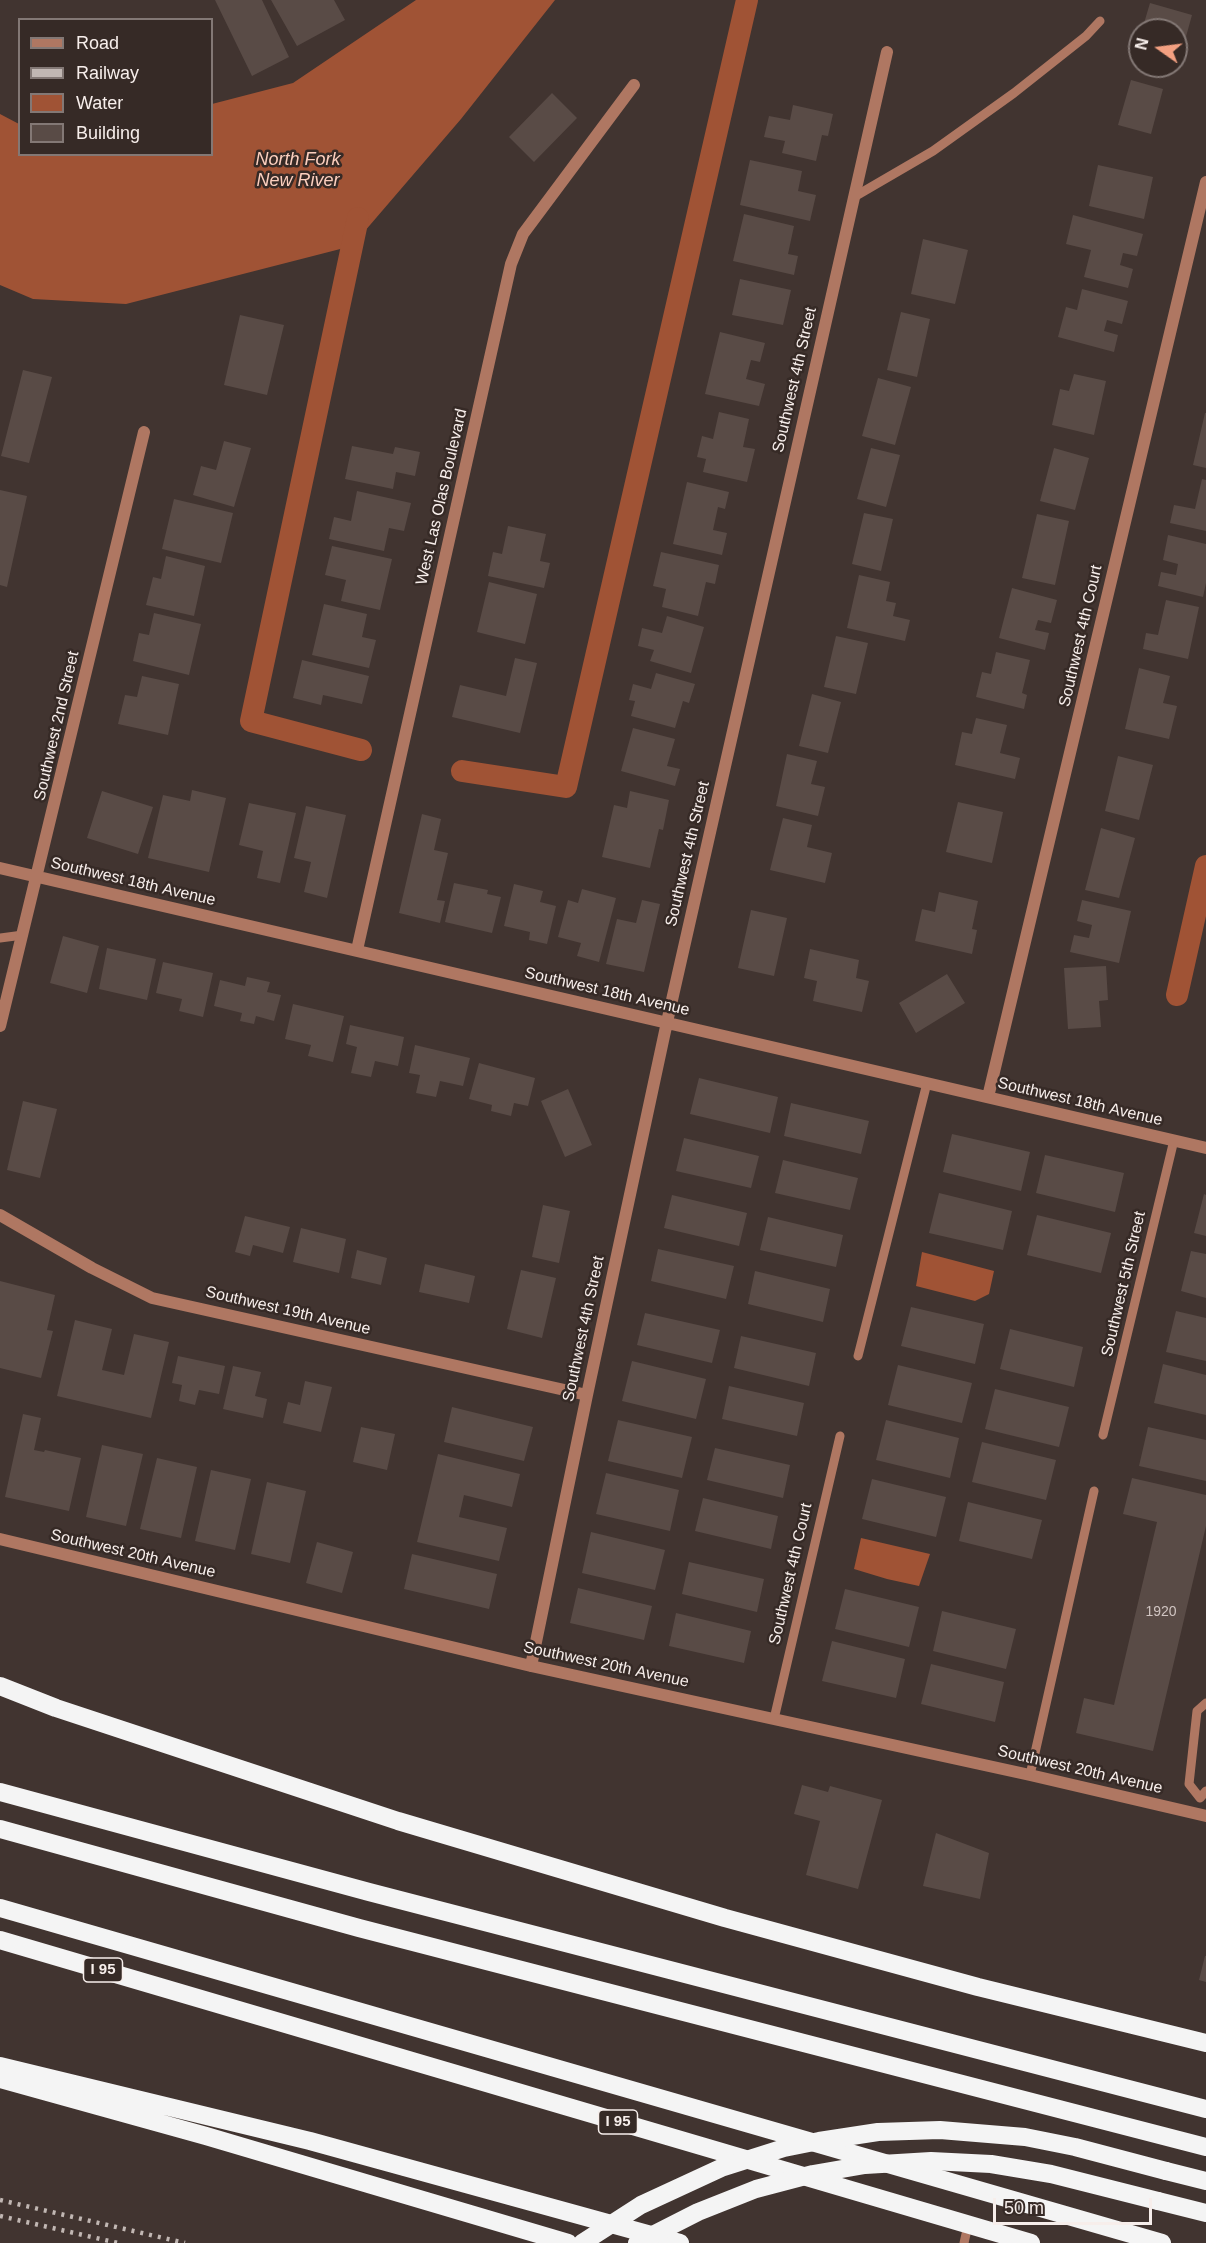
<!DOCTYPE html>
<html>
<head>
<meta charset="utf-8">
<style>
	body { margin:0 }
	#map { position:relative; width:1206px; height:2243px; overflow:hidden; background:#413430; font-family:Helvetica,sans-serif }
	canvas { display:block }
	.legend { position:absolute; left:18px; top:18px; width:195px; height:138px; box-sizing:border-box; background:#362a26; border:2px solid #837875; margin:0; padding:8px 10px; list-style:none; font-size:18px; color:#f7eeeb }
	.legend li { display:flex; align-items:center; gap:12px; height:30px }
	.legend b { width:30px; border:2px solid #837875 }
	.north { position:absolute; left:1128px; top:18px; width:60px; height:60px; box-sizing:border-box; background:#362a26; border:2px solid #837875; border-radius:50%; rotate:284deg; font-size:16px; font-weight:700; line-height:24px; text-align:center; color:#f7eeeb }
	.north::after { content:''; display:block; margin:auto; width:21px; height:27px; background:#f3a081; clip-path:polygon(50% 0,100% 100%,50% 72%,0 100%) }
	.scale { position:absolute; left:993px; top:2198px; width:159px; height:27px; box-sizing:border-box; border:3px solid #f7eeeb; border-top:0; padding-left:8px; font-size:18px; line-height:21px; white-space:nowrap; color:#f7eeeb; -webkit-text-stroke:4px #362a26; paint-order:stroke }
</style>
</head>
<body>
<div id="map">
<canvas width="1206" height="2243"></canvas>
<ul class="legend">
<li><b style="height:8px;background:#af7762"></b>Road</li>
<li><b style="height:8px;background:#c1b7b3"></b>Railway</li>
<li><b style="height:16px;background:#a05335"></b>Water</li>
<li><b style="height:16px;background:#594b46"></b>Building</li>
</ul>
<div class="north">N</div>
<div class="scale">50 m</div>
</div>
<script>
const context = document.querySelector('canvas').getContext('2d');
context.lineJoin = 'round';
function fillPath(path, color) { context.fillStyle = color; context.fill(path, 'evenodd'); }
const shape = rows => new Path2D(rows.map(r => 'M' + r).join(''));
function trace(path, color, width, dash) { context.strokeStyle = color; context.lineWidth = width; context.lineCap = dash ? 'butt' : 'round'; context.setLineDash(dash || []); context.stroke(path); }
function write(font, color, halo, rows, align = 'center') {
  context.font = font + ' Helvetica,sans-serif'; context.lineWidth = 5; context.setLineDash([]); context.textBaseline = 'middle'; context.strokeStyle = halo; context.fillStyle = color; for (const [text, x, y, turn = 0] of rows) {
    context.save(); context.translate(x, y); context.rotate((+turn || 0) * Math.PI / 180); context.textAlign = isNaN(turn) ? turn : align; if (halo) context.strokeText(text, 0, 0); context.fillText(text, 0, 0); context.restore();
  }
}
const water = shape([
	[416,0,555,0,461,119,352,246,126,304,33,299,0,285,0,114,19,124,20,154,212,154,212,104,293,83],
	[922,1252,994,1271,989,1294,975,1301,916,1286],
	[861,1538,930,1554,919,1586,887,1579,854,1569]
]);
const canal = shape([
	[358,218,251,721,361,750],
	[462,771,566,787,747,0],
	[1177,995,1206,866]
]);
const building = shape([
	[215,0,262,0,289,57,252,76],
	[271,0,334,0,345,20,297,46],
	[1150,3,1192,15,1177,69,1176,30,1142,30],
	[1131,80,1163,89,1151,134,1118,125],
	[552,93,577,118,534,162,509,137],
	[793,105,833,114,828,136,822,135,816,161,782,153,785,141,764,137,769,116,790,120],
	[750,160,802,171,798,191,816,195,810,221,740,205],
	[1098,165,1153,177,1144,219,1089,206],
	[744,214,794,226,788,254,798,256,794,275,733,261],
	[1073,215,1143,234,1137,256,1123,253,1120,265,1133,269,1128,288,1084,277,1091,250,1066,244],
	[923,239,968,250,955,304,911,294],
	[740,279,791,290,783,325,732,315],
	[1082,289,1128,301,1122,324,1107,320,1104,331,1118,335,1114,352,1058,337,1066,307,1077,310],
	[901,312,930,319,917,377,887,370],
	[240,315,284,325,267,395,224,385],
	[720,332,765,343,760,362,751,360,746,379,765,384,759,406,705,394],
	[23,370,52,377,29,463,1,456],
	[1074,374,1106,381,1094,435,1052,425,1060,389,1069,391],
	[878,378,911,387,895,445,862,436],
	[719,412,749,419,743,447,755,449,747,482,703,472,706,459,697,457,702,436,713,439],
	[1205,413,1206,413,1206,468,1193,465],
	[224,441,251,448,234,507,193,495,201,466,216,470],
	[352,446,393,454,395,447,420,452,415,476,396,472,393,489,345,479],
	[871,448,900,455,886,507,857,499],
	[1054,448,1089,458,1075,510,1040,501],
	[1202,479,1206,480,1206,531,1170,523,1174,505,1195,509],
	[687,482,729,492,725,509,718,507,713,530,727,533,722,555,673,544],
	[0,490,27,496,7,587,0,585],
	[357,491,411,503,404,531,389,528,384,551,329,539,334,517,351,521],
	[174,499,233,513,221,563,162,549],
	[864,513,893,519,881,571,852,564],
	[1037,514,1069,521,1055,585,1022,578],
	[508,526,546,534,540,561,550,563,544,588,488,576,493,552,502,554],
	[1168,535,1206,544,1206,583,1203,597,1158,586,1161,572,1176,575,1178,564,1163,560],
	[332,546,392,559,380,610,341,601,346,580,325,575],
	[661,552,719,565,715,584,706,582,698,616,662,607,666,589,653,586],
	[166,556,205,566,194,616,146,605,153,577,161,579],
	[859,575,890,582,886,601,896,603,893,616,910,620,905,641,847,628],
	[489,582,537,594,525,644,477,632],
	[1012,588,1057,600,1051,623,1038,620,1035,630,1049,633,1045,650,999,638],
	[1166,600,1199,607,1188,659,1143,649,1146,633,1158,635],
	[324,604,367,614,362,637,376,640,369,668,312,655],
	[154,613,201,624,189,675,133,661,139,633,149,635],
	[667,616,704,627,691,673,650,661,654,650,638,646,642,628,662,633],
	[836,636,868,643,856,694,824,687],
	[996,652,1030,660,1022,693,1027,695,1024,709,976,697,982,672,991,674],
	[515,658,537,663,520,733,452,717,460,685,506,696],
	[302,660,369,676,362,704,323,695,321,705,293,698],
	[1139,668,1170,676,1163,703,1177,706,1169,739,1125,729],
	[656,673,695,684,689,703,683,701,675,728,631,716,635,701,629,700,633,684,651,689],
	[142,676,179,684,168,735,118,724,125,695,137,697],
	[812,694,841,702,828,753,799,746],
	[976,718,1007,725,1000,753,1020,758,1015,779,955,765,962,732,972,734],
	[633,728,675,739,667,766,680,769,675,786,621,771],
	[787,754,817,761,811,784,825,787,818,816,776,806],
	[1118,756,1153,765,1139,820,1105,811],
	[192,790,226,798,209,872,148,858,163,795,190,801],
	[102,791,153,807,138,854,87,838],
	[630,791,669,800,663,830,659,829,650,868,602,857,614,805,627,808],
	[958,802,1003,812,992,863,946,852],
	[249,803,296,813,280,883,257,878,263,851,239,845],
	[306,806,346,815,327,898,304,892,311,862,294,858],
	[422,814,441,819,434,850,448,853,437,900,445,901,440,923,399,913],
	[783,818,812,825,807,847,832,853,825,883,770,870],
	[1101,828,1135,838,1119,898,1085,890],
	[454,883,488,890,487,894,501,897,492,933,445,922],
	[514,884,543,891,540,902,556,906,547,944,529,940,530,932,504,926],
	[582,889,616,898,599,962,577,956,581,943,558,937,568,900,578,903],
	[939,892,978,901,972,929,977,930,972,954,915,941,922,909,935,912],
	[642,900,660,904,644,972,606,964,617,919,636,923],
	[1082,900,1131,911,1119,963,1070,952,1074,935,1089,938,1092,925,1077,921],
	[751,910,787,918,774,976,738,968],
	[63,936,99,946,87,993,50,983],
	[107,948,156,959,147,1000,99,989],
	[810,949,859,960,856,978,869,981,862,1012,813,1001,817,981,804,978],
	[163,962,213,973,203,1017,179,1011,182,999,156,993],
	[1106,966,1108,1000,1099,1001,1101,1027,1068,1029,1064,968],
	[947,974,965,1003,916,1033,899,1003],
	[247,977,270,982,267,992,281,995,274,1021,256,1016,254,1024,240,1021,242,1013,214,1006,220,980,245,986],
	[293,1004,344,1016,333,1062,308,1056,311,1045,285,1039],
	[350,1025,404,1037,398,1066,375,1061,371,1077,351,1073,357,1047,346,1044],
	[415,1045,470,1058,463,1086,440,1081,436,1097,416,1093,420,1075,409,1073],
	[479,1063,535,1078,528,1106,514,1103,511,1116,491,1111,492,1105,469,1099],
	[699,1078,778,1097,770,1133,690,1114],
	[568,1089,592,1145,565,1157,541,1101],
	[23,1101,57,1109,40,1178,7,1170],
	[791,1103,869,1121,861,1154,784,1136],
	[952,1134,1030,1152,1021,1191,943,1172],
	[684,1138,759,1156,751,1188,676,1171],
	[1045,1155,1124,1173,1115,1212,1036,1193],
	[783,1160,858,1178,850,1210,775,1193],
	[939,1193,1012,1211,1003,1250,929,1233],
	[1204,1194,1206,1195,1206,1236,1194,1233],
	[672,1195,747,1213,739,1246,664,1228],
	[543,1205,570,1211,559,1263,532,1257],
	[1037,1215,1111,1233,1101,1273,1027,1255],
	[245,1216,290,1227,283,1253,253,1245,250,1256,235,1252],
	[768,1217,843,1235,836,1267,760,1250],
	[301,1228,346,1239,339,1273,293,1262],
	[658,1249,734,1266,726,1299,651,1281],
	[357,1250,387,1258,381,1285,351,1278],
	[1191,1251,1206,1254,1206,1298,1181,1291],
	[425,1264,475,1276,469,1303,419,1292],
	[521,1270,556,1278,542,1338,507,1329],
	[755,1271,830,1289,823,1322,748,1304],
	[0,1281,55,1295,47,1330,53,1331,41,1378,0,1368],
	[911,1307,984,1324,975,1364,901,1346],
	[1176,1311,1206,1318,1206,1361,1166,1352],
	[645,1313,720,1330,712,1363,637,1345],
	[75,1320,112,1329,102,1370,124,1375,134,1334,169,1342,151,1418,57,1396],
	[1010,1329,1083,1347,1074,1387,1000,1369],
	[741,1336,816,1353,809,1386,734,1368],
	[178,1356,225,1366,219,1394,199,1390,195,1405,179,1401,182,1385,172,1383],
	[632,1361,706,1379,696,1419,622,1401],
	[1163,1364,1206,1375,1206,1415,1154,1403],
	[898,1365,972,1383,962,1423,888,1405],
	[233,1366,261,1372,255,1396,267,1399,263,1418,223,1409],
	[305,1381,332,1387,321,1432,283,1423,288,1402,300,1405],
	[729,1386,804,1403,797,1436,722,1419],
	[995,1389,1069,1407,1059,1447,985,1429],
	[452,1407,533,1427,524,1461,444,1442],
	[23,1414,41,1418,34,1450,44,1452,45,1450,81,1458,69,1511,5,1497],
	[618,1420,692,1437,682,1478,608,1461],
	[886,1420,959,1438,950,1478,876,1460],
	[361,1427,395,1434,387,1470,353,1462],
	[1148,1427,1206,1440,1206,1481,1139,1466],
	[982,1442,1056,1460,1046,1500,972,1482],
	[102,1445,143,1454,126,1526,86,1517],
	[715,1448,790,1465,783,1498,707,1480],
	[438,1454,520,1474,512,1507,464,1495,459,1517,507,1528,499,1561,417,1542],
	[157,1458,197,1467,181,1538,140,1529],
	[211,1470,251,1479,235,1550,195,1541],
	[606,1473,679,1490,670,1531,596,1514],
	[1132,1478,1206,1495,1206,1526,1153,1751,1076,1733,1084,1698,1114,1705,1157,1522,1123,1514],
	[872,1479,946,1497,936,1537,862,1519],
	[267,1482,306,1491,290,1563,251,1554],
	[703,1498,778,1516,771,1549,695,1531],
	[968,1502,1042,1520,1032,1559,959,1541],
	[591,1532,665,1550,655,1590,582,1573],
	[317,1542,353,1552,342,1593,306,1583],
	[412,1554,497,1574,489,1609,404,1589],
	[689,1562,764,1579,757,1612,682,1594],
	[578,1588,652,1606,644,1640,570,1623],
	[845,1589,919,1607,909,1647,835,1629],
	[942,1611,1016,1629,1006,1669,933,1651],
	[676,1613,751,1631,744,1663,669,1646],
	[832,1641,905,1659,896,1698,822,1681],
	[931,1664,1004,1682,995,1722,921,1704],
	[802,1785,828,1792,830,1786,882,1800,858,1889,806,1875,820,1821,794,1814],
	[936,1833,989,1853,980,1899,923,1886],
	[1205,1956,1206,1956,1206,1982,1199,1980]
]);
const service = shape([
	[854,197,933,151,1014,93,1086,36,1100,21],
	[0,938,23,935],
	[858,1356,927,1083],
	[1103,1435,1174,1140],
	[1206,1703,1197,1711,1189,1784,1200,1798,1206,1791],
	[774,1719,840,1436],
	[1030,1775,1094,1491],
	[964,2243,968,2225]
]);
const minor = shape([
	[0,868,1206,1148],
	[357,950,511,264,523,234,634,85],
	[0,1026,144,432],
	[988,1097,1206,182],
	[0,1215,92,1268,152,1298,587,1395],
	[0,1539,531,1666,1030,1775,1206,1816],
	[531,1666,587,1395,667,1022,887,52]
]);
const motorway = shape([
	[0,1686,56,1708,398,1821,725,1918,978,1987,1206,2043],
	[0,1792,369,1892,1206,2109],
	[0,1829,359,1928,1206,2147],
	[0,1908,1162,2243],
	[0,1940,1031,2243],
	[0,2066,310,2141,680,2243],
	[0,2079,206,2136,568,2243],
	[1166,2171,1206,2181],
	[1158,2201,1206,2213]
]);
const rail = shape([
	[0,2200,185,2243],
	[0,2216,118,2243]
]);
const motorwayBridge = shape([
	[582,2243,641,2205,721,2168,784,2148,819,2141,878,2132,940,2130,1025,2137,1075,2147,1166,2171],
	[637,2243,698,2212,756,2189,813,2174,865,2165,931,2161,991,2164,1051,2174,1158,2201]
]);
const numberNames = [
	["1920",1161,1612]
];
const shields = [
	[103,1970,39],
	[618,2122,39]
];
const shieldNames = [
	["I 95",103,1970],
	["I 95",618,2122]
];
const streetNames = [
	["Southwest 4th Street",795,380,-77],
	["West Las Olas Boulevard",442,497,-77],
	["Southwest 4th Court",1081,636,-77],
	["Southwest 2nd Street",57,726,-77],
	["Southwest 4th Street",688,854,-77],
	["Southwest 18th Avenue",133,882,13],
	["Southwest 18th Avenue",607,992,13],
	["Southwest 18th Avenue",1080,1102,13],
	["Southwest 5th Street",1124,1284,-77],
	["Southwest 19th Avenue",288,1311,13],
	["Southwest 4th Street",584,1329,-78],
	["Southwest 20th Avenue",133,1554,13],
	["Southwest 4th Court",791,1574,-77],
	["Southwest 20th Avenue",606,1665,12],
	["Southwest 20th Avenue",1080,1770,13]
];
const waterNames = [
	["North Fork",298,160],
	["New River",298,181]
];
fillPath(water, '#a05335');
trace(canal, '#a05335', 22);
fillPath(building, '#594b46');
trace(service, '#af7762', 9);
trace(minor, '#af7762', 12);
trace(motorway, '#f4f4f4', 18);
trace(rail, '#c1b7b3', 4.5, [3, 6]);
trace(motorwayBridge, '#f4f4f4', 18);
write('14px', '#d0c5c2', null, numberNames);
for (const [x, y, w] of shields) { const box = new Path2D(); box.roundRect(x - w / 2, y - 12, w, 24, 4.5); context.fillStyle = '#362a26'; context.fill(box); trace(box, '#f7eeeb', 1.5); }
write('bold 15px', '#f7eeeb', null, shieldNames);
write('16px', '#f7eeeb', '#362a26', streetNames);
write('italic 18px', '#fccfbe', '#362a26', waterNames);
</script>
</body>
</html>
